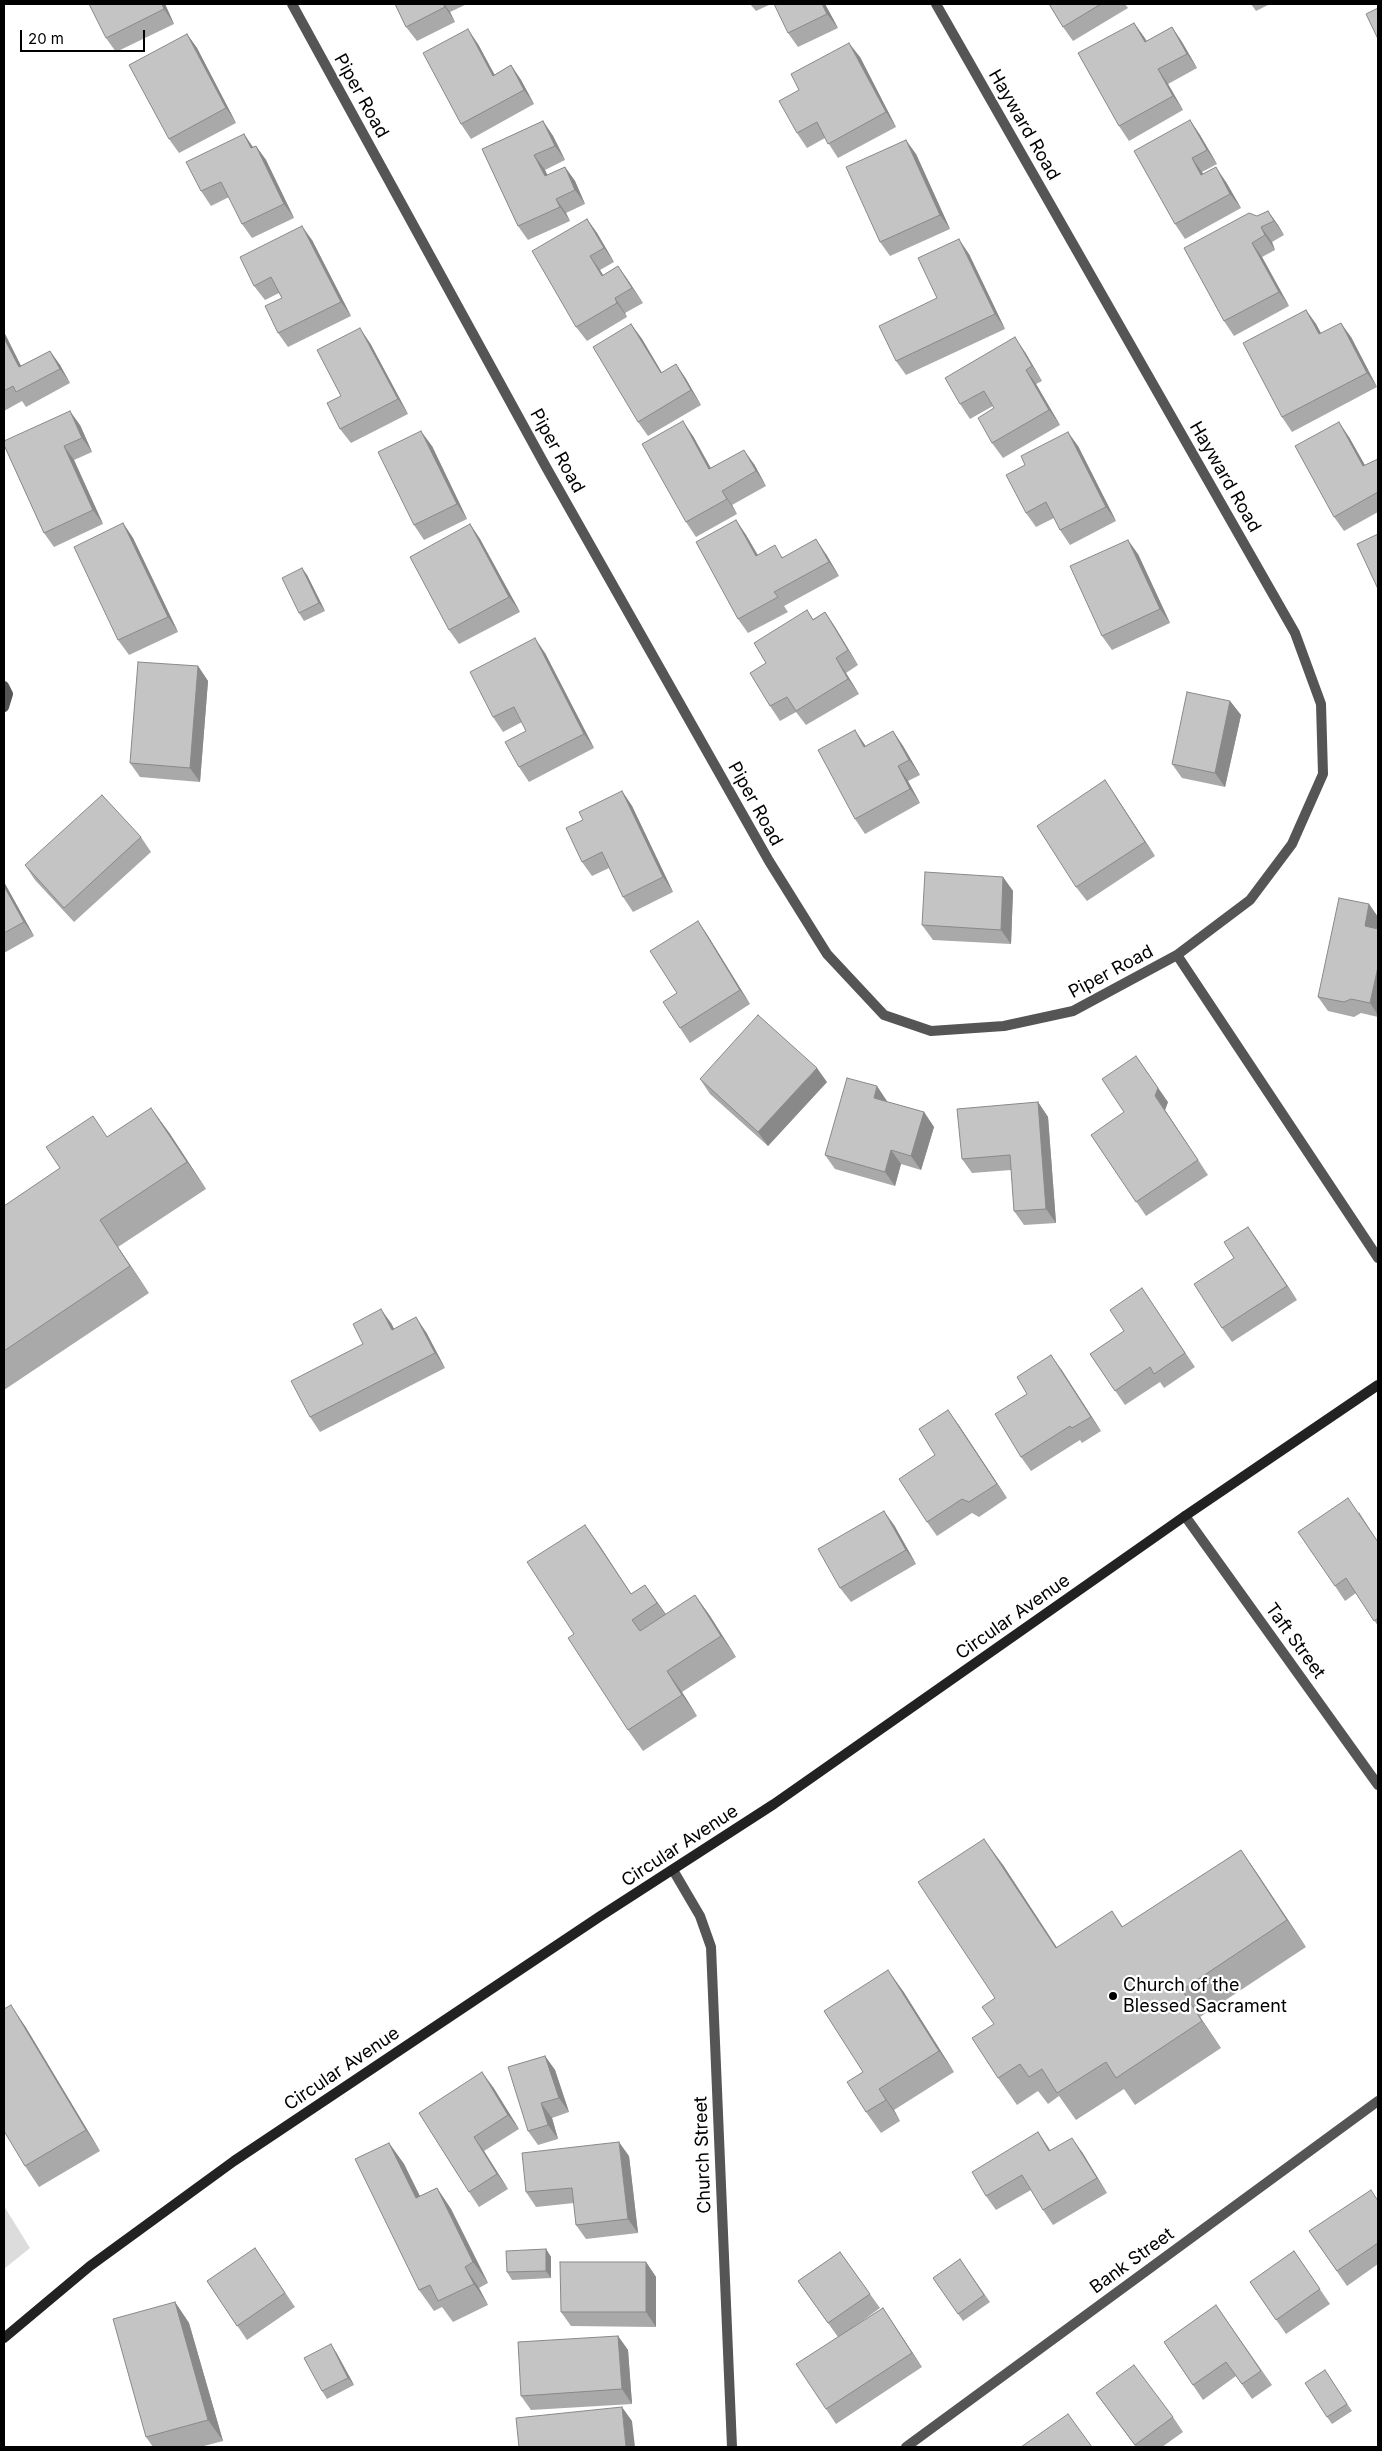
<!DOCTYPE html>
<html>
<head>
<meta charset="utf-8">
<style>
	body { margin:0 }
	#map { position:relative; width:1382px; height:2451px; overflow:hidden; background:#fff; font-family:Inter,sans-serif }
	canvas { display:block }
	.frame { position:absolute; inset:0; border:5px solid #000; pointer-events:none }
	.scale { position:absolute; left:20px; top:30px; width:125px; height:22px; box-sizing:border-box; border:2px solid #000; border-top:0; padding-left:6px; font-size:15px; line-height:18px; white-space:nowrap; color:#000; -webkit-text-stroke:4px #fff; paint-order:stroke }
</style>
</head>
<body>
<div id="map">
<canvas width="1382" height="2451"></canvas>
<div class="frame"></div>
<div class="scale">20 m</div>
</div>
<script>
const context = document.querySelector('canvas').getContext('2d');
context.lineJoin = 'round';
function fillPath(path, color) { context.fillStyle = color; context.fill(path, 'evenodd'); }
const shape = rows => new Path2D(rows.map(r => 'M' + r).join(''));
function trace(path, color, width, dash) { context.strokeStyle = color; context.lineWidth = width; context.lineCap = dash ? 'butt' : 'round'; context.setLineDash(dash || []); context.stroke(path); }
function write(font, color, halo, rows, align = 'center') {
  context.font = font + ' Inter,sans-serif'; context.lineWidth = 4.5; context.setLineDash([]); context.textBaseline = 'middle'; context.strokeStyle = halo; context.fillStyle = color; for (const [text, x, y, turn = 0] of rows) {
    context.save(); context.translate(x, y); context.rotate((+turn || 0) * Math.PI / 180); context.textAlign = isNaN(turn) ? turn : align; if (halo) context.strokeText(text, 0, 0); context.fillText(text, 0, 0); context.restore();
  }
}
const green = shape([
	[4,2206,30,2248,4,2269]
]);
const street = shape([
	[292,4,546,467,769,861,827,954,884,1015,931,1031,1004,1026,1073,1011,1177,955,1250,900,1292,844,1323,774,1321,704,1295,633,936,4],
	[4,686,8,694,4,707],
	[1177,955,1378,1258],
	[1185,1516,1378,1785],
	[673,1870,700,1916,711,1947,732,2447],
	[906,2447,1378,2101]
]);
const secondary = shape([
	[4,2338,90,2266,234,2161,599,1917,774,1804,1185,1516,1378,1385]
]);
const wall = shape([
	[165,4,174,24,116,52,106,38],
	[395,4,467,4,450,12,455,22,417,41,406,27],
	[750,4,771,4,756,11],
	[825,4,838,28,798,47,788,33],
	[1049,4,1125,4,1128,8,1073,41,1063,27],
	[1251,4,1270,4,1256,11],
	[1134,23,1147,41,1172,27,1182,42,1197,68,1168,84,1183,110,1129,141,1119,126],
	[187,34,197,48,236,123,179,153,169,139],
	[478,44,494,75,511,65,521,80,534,104,471,139,461,124],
	[860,57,896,127,838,158,825,138,807,148,797,133],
	[1190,120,1200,135,1217,164,1202,172,1203,174,1226,182,1241,208,1185,239,1175,224],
	[543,121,553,136,565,160,545,170,547,175,565,167,575,181,585,204,566,213,570,221,528,240,518,226,482,149],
	[244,134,253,147,256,146,266,160,294,218,252,238,242,224,229,197,211,206,201,191],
	[916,154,950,229,890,256,880,242],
	[1268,211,1278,225,1284,235,1272,242,1275,250,1262,257,1289,306,1234,336,1224,321,1257,216],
	[587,219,597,233,614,262,600,270,603,275,618,266,643,303,625,313,627,317,587,341,576,327],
	[312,240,351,316,288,347,278,333,282,298,279,293,265,300,254,286],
	[969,254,1005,329,906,375,896,361,937,298],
	[1306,310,1316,324,1321,333,1351,337,1377,387,1292,432,1282,417],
	[631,324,642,339,662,373,676,364,686,379,701,405,648,436,638,422],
	[4,332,21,366,50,351,60,365,70,383,26,407,22,401,4,411],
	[370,343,408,414,351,443,340,429],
	[1025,352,1042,381,1036,384,1060,425,1003,458,992,443,994,408,993,406,970,419,960,404],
	[80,425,92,452,74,460,103,524,54,547,44,533,4,445],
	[693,436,711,468,754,464,766,486,732,505,737,514,696,537,686,522],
	[1349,437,1365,466,1378,460,1378,512,1344,531,1334,517],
	[432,446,467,519,424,540,414,525],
	[1078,446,1116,521,1070,545,1060,530,1054,518,1036,527,1026,513],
	[736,520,746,535,758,555,784,557,826,554,839,576,784,606,788,612,748,633,738,619],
	[123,523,133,538,178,632,129,655,118,640],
	[470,524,480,539,520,612,459,644,449,630],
	[1138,554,1170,623,1112,650,1102,636],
	[302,568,307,575,325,611,304,621,299,613],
	[807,610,813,619,825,612,835,627,858,665,846,673,859,694,806,725,796,712,780,721,770,706,766,663],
	[545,653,594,748,529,782,519,767,526,731,522,722,503,732,493,717],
	[198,666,208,681,200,782,140,777,130,763],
	[1230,701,1241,715,1225,787,1182,778,1172,764],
	[893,731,903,746,920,775,908,781,920,803,865,834,855,819,866,746],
	[622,791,632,806,673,892,633,912,623,897,609,868,592,876,582,862,583,820],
	[1115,795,1155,856,1087,901,1076,887],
	[141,837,151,852,74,922,35,880,25,865],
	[1003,877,1013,891,1011,944,933,940,922,925],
	[4,882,34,936,4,953],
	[1369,904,1378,917,1377,928,1378,929,1378,1017,1361,1013,1354,1017,1328,1011,1318,997],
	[698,921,708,936,750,1004,690,1043,680,1028,677,993],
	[700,1079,827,1082,768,1146,710,1094],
	[887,1101,887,1102,924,1112,934,1127,921,1170,901,1164,895,1186,835,1169,825,1155],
	[1038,1102,1048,1117,1056,1223,1024,1225,1014,1211,1011,1170,972,1173,962,1159],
	[1168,1102,1165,1110,1208,1175,1146,1216,1091,1135],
	[151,1108,170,1134,206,1189,118,1247,149,1293,4,1390,4,1206],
	[1248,1227,1297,1300,1232,1342,1222,1328,1234,1258],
	[1142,1288,1195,1367,1164,1388,1160,1382,1125,1405,1090,1354,1124,1331],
	[391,1323,394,1329,426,1332,445,1368,320,1432,310,1417,363,1344],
	[1061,1369,1101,1431,1082,1443,1080,1440,1031,1471,1021,1457,1027,1394],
	[958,1424,1007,1498,979,1517,972,1513,937,1536,927,1522,935,1455],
	[1359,1512,1378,1542,1378,1626,1356,1593,1345,1601,1335,1586],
	[585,1525,631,1594,645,1585,666,1614,695,1595,710,1616,736,1657,682,1692,697,1716,643,1751,628,1730,574,1634],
	[894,1525,916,1564,851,1602,840,1588],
	[1241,1850,1306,1947,1200,2017,1221,2048,1135,2105,1124,2089,1076,2120,1059,2096,1048,2104,1038,2091,1017,2105,998,2078,994,2024,1003,1865,1057,1948,1112,1911,1123,1927],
	[903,1991,954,2072,894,2110,900,2121,881,2133,866,2112,863,2072],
	[25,2026,100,2151,39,2187,25,2166],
	[545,2056,555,2070,569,2112,552,2118,558,2139,538,2145,528,2131],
	[493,2087,519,2129,484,2151,508,2189,479,2207,469,2192,419,2113],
	[1038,2132,1050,2150,1082,2152,1107,2193,1053,2225,1043,2210,1031,2190,996,2210,986,2196],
	[389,2143,404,2164,420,2196,437,2188,451,2209,488,2283,479,2288,488,2305,453,2322,442,2307,434,2311,419,2290],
	[629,2156,638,2233,586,2239,576,2225,574,2203,536,2207,526,2192],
	[1378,2200,1378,2264,1347,2286,1309,2231],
	[255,2248,295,2307,247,2340,207,2281],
	[546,2249,551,2257,551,2278,512,2280,507,2272],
	[1294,2251,1330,2304,1286,2334,1250,2282],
	[840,2252,880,2308,851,2329,883,2308,922,2367,836,2424,826,2409,838,2337,798,2281],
	[960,2259,990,2302,963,2321,933,2278],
	[646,2262,656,2277,656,2327,571,2326,561,2312],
	[175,2302,189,2323,223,2441,200,2447,153,2447,146,2437],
	[1216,2305,1272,2385,1252,2399,1236,2376,1203,2400,1164,2342],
	[618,2336,628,2350,632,2404,531,2410,521,2396],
	[336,2352,354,2385,327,2399,322,2391],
	[1330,2378,1352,2411,1332,2424,1327,2417],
	[1096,2393,1173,2417,1183,2432,1162,2447,1136,2447]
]);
const shadedWall = shape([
	[162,4,165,4,174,24,164,9],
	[443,4,444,4,450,12,455,22],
	[822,4,825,4,838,28,827,14],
	[1134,23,1144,37,1155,57,1145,42],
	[1172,27,1182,42,1197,68,1187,54],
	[468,29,478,44,503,90,493,76],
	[187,34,197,48,236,123,226,108],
	[849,43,860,57,896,127,886,112],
	[511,65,521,80,534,104,524,90],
	[1158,69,1168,84,1183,110,1173,96],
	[1190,120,1200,135,1217,164,1207,150],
	[543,121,553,136,565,160,555,146],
	[244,134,254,149,251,148],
	[906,140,916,154,950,229,940,215],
	[256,146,266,160,294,218,284,204],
	[534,155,545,170,555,190,545,176],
	[1192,158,1202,172,1212,190,1201,175],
	[565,167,575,181,585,204,575,190],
	[1216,167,1226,182,1241,208,1230,194],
	[556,199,566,213,570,221,560,207],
	[1268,211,1278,225,1284,235,1274,221],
	[587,219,597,233,614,262,604,248],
	[302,226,312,240,351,316,341,302],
	[1261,227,1272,242,1275,250,1265,235],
	[959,239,969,254,1005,329,995,314],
	[1252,243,1262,257,1289,306,1279,292],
	[590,256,600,270,612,290,602,276],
	[618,266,628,280,643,303,632,288],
	[615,298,625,313,627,317,617,303],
	[1306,310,1316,324,1329,349,1319,334],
	[1341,323,1351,337,1377,387,1367,373],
	[631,324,642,339,671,388,661,373],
	[360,328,370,343,408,414,398,399],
	[4,332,29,382,19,367,4,338],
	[1015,337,1025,352,1042,381,1032,366],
	[50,351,60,365,70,383,60,369],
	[676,364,686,379,701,405,691,390],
	[1026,370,1036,384,1060,425,1049,410],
	[70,411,80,425,92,452,82,438],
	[683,421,693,436,719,484,709,469],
	[1339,422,1349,437,1374,481,1363,466],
	[421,431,432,446,467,519,457,504],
	[1068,432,1078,446,1116,521,1106,507],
	[64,446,74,460,103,524,93,510],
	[744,450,754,464,766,486,756,471],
	[722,491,732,505,737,514,727,499],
	[736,520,746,535,766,570,756,556],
	[123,523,133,538,178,632,168,617],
	[470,524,480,539,520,612,509,597],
	[816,539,826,554,839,576,829,562],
	[1128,540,1138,554,1170,623,1160,609],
	[302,568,307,575,325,611,319,603],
	[825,612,835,627,858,665,848,650],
	[535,638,545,653,594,748,584,734],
	[836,658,846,673,859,694,848,679],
	[198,666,208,681,200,782,190,768],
	[1230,701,1241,715,1225,787,1215,773],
	[855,730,865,745,875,761,864,747],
	[893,731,903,746,920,775,909,760],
	[898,766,908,781,920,803,910,789],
	[1105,780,1115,795,1155,856,1145,842],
	[622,791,632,806,673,892,663,877],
	[1003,877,1013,891,1011,944,1001,930],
	[4,882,34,936,24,922,4,886],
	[1369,904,1378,917,1378,925,1375,940,1365,926],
	[698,921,708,936,750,1004,740,990],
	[1378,967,1378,1015,1370,1003],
	[1136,1056,1168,1102,1165,1110,1208,1175,1155,1096],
	[817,1068,827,1082,768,1146,758,1132],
	[877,1086,887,1101,884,1112,874,1098],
	[1038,1102,1048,1117,1056,1223,1046,1209],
	[151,1108,170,1134,206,1189,187,1162],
	[924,1112,934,1127,921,1170,911,1156],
	[891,1150,901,1164,895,1186,885,1172],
	[100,1220,118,1247,149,1293,130,1266],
	[1248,1227,1258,1241,1297,1300,1287,1286],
	[381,1309,391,1323,402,1344,392,1330],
	[416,1317,426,1332,445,1368,435,1353],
	[1051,1355,1061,1369,1101,1431,1091,1417],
	[948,1410,958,1424,1007,1498,997,1484],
	[884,1511,894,1525,916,1564,906,1550],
	[585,1525,600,1546,645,1615],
	[645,1585,660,1606,672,1624,657,1603],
	[695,1595,710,1616,736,1657,721,1636],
	[667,1671,682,1692,697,1716,682,1695],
	[984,1839,1003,1865,1075,1975,1056,1948],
	[1241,1850,1259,1876,1306,1947,1287,1920],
	[888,1970,903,1991,954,2072,939,2051],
	[1182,1990,1200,2017,1221,2048,1202,2021],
	[11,2005,25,2026,100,2151,86,2130],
	[545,2056,555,2070,569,2112,559,2098],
	[482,2072,493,2087,519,2129,508,2115],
	[879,2089,894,2110,900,2121,886,2100],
	[541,2103,552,2118,558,2139,548,2125],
	[1038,2132,1048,2147,1059,2166,1049,2151],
	[474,2137,484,2151,508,2189,497,2174],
	[1072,2138,1082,2152,1107,2193,1097,2178],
	[619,2142,629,2156,638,2233,628,2219],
	[389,2143,404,2164,431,2219,416,2198],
	[437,2188,451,2209,488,2283,473,2262],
	[546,2249,551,2257,551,2278,546,2271],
	[646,2262,656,2277,656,2327,646,2312],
	[465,2267,479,2288,488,2305,474,2284],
	[175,2302,189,2323,223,2441,208,2420],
	[883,2308,893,2323,922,2367,912,2353],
	[618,2336,628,2350,632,2404,622,2389],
	[331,2344,336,2352,354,2385,348,2378],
	[622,2407,632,2421,635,2447,626,2447]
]);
const building = shape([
	[89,4,162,4,164,9,106,38,89,4],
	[395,4,443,4,445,7,406,27,395,4],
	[774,4,822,4,827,14,788,33,774,4],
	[1049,4,1101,4,1063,27,1049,4],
	[1378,8,1378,39,1366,14,1378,8],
	[1134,23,1145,42,1172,27,1187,54,1158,69,1173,96,1119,126,1078,53,1134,23],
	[468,29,493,76,511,65,524,90,461,124,423,53,468,29],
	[187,34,226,108,169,139,129,65,187,34],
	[849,43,886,112,828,144,817,122,797,133,779,101,799,90,791,74,849,43],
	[1190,120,1207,150,1192,158,1201,175,1216,167,1230,194,1175,224,1134,151,1190,120],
	[543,121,555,146,534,155,545,176,565,167,575,190,556,199,560,207,518,226,482,149,543,121],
	[244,134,251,148,256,146,284,204,242,224,221,182,201,191,186,162,244,134],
	[906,140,940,215,880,242,846,167,906,140],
	[1268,211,1274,221,1261,227,1265,235,1252,243,1279,292,1224,321,1184,248,1249,213,1257,216,1268,211],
	[587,219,604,248,590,256,602,276,618,266,632,288,615,298,617,303,576,327,532,251,587,219],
	[302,226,341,302,278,333,265,306,282,298,271,277,254,286,240,257,302,226],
	[959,239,995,314,896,361,879,326,937,298,918,258,959,239],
	[1306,310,1319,334,1341,323,1367,373,1282,417,1243,343,1306,310],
	[631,324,661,373,676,364,691,390,638,422,593,347,631,324],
	[360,328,398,399,340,429,327,403,341,396,317,350,360,328],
	[1015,337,1032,366,1026,370,1049,410,992,443,978,418,994,408,984,391,960,404,945,378,1015,337],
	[4,338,19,367,50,351,60,369,16,392,13,386,4,391,4,338],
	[70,411,82,438,64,446,93,510,44,533,4,445,4,441,70,411],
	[683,421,709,469,744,450,756,471,722,491,727,499,686,522,642,444,683,421],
	[1339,422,1363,466,1378,459,1378,492,1334,517,1295,446,1339,422],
	[421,431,457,504,414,525,378,452,421,431],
	[1068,432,1106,507,1060,530,1046,502,1026,513,1006,475,1025,465,1021,456,1068,432],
	[736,520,756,556,775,545,782,558,816,539,829,562,774,592,778,597,738,619,696,542,736,520],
	[123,523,168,617,118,640,74,547,123,523],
	[470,524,509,597,449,630,410,557,470,524],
	[1378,534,1378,589,1357,544,1378,534],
	[1128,540,1160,609,1102,636,1070,566,1128,540],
	[302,568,319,603,299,613,282,578,302,568],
	[807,610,813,620,825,612,848,650,836,658,848,679,796,711,787,697,770,706,750,673,766,663,754,643,807,610],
	[535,638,584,734,519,767,505,742,526,731,514,707,493,717,470,672,535,638],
	[138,662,198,666,190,768,130,763,138,662],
	[1187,692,1230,701,1215,773,1172,764,1187,692],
	[855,730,864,747,893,731,909,760,898,766,910,789,855,819,818,750,855,730],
	[1105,780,1145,842,1076,887,1037,826,1105,780],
	[622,791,663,877,623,897,602,852,582,862,566,828,583,820,579,812,622,791],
	[102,795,141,837,64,908,25,865,102,795],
	[925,872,1003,877,1001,930,922,925,925,872],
	[4,886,24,922,4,933,4,886],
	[1339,898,1369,904,1365,926,1378,929,1378,967,1370,1003,1351,999,1344,1002,1318,997,1339,898],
	[698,921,740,990,680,1028,663,1002,677,993,650,951,698,921],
	[758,1015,817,1068,758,1132,700,1079,758,1015],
	[1136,1056,1158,1088,1155,1096,1198,1160,1136,1202,1091,1135,1124,1112,1102,1079,1136,1056],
	[847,1078,877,1086,874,1098,924,1112,911,1156,891,1150,885,1172,825,1155,847,1078],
	[1038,1102,1046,1209,1014,1211,1010,1155,962,1159,957,1109,1038,1102],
	[151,1108,187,1162,100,1220,130,1266,4,1351,4,1206,60,1168,46,1147,93,1116,107,1137,151,1108],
	[1248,1227,1287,1286,1222,1328,1194,1284,1234,1258,1224,1242,1248,1227],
	[1142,1288,1185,1353,1154,1374,1150,1367,1115,1391,1090,1354,1124,1331,1110,1310,1142,1288],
	[381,1309,392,1330,416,1317,435,1353,310,1417,291,1381,363,1344,353,1324,381,1309],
	[1051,1355,1091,1417,1072,1428,1070,1426,1021,1457,995,1414,1027,1394,1017,1377,1051,1355],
	[948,1410,997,1484,969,1502,962,1499,927,1522,899,1479,935,1455,919,1429,948,1410],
	[1348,1498,1378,1542,1378,1618,1374,1621,1346,1578,1335,1586,1298,1532,1348,1498],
	[884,1511,906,1550,840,1588,818,1549,884,1511],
	[585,1525,631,1594,645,1585,657,1603,632,1620,640,1631,695,1595,721,1636,667,1671,682,1695,628,1730,568,1638,574,1634,527,1562,585,1525],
	[984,1839,1056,1948,1112,1911,1122,1927,1241,1850,1287,1920,1182,1990,1202,2021,1116,2078,1106,2062,1057,2093,1042,2069,1029,2077,1020,2064,998,2078,972,2038,994,2024,982,2007,995,1998,918,1882,984,1839],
	[888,1970,939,2051,879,2089,886,2100,866,2112,847,2082,863,2072,824,2011,888,1970],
	[11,2005,86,2130,25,2166,4,2131,4,2009,11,2005],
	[545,2056,559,2098,541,2103,548,2125,528,2131,508,2067,545,2056],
	[482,2072,508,2115,474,2137,497,2174,469,2192,419,2113,482,2072],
	[1038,2132,1049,2151,1072,2138,1097,2178,1043,2210,1022,2175,986,2196,972,2172,1038,2132],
	[619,2142,628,2219,576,2225,572,2188,526,2192,522,2153,619,2142],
	[389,2143,416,2198,437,2188,473,2262,465,2267,474,2284,438,2301,430,2285,419,2290,355,2159,389,2143],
	[1371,2190,1378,2201,1378,2243,1337,2271,1309,2231,1371,2190],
	[255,2248,285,2293,237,2326,207,2281,255,2248],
	[546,2249,546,2271,507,2272,506,2251,546,2249],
	[1294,2251,1320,2289,1276,2320,1250,2282,1294,2251],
	[840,2252,870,2294,828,2323,798,2281,840,2252],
	[960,2259,984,2295,958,2314,933,2278,960,2259],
	[560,2262,646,2262,646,2312,561,2312,560,2262],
	[175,2302,208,2420,146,2437,113,2319,175,2302],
	[1216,2305,1261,2371,1242,2384,1226,2362,1193,2385,1164,2342,1216,2305],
	[883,2308,912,2353,826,2409,796,2364,883,2308],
	[618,2336,622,2389,521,2396,518,2342,618,2336],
	[331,2344,348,2378,322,2391,304,2358,331,2344],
	[1134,2365,1173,2417,1135,2445,1096,2393,1134,2365],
	[1325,2370,1347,2404,1327,2417,1305,2383,1325,2370],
	[622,2407,626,2447,519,2447,516,2418,622,2407],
	[1068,2414,1092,2447,1021,2447,1068,2414]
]);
const markers = [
	[1113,1996,5,"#000"]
];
const streetNames = [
	["Piper Road",361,96,61],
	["Hayward Road",1024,125,60],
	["Piper Road",557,451,61],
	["Hayward Road",1225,477,60],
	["Piper Road",755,804,61],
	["Piper Road",1111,972,-28],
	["Circular Avenue",1013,1617,-35],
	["Taft Street",1295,1641,54],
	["Circular Avenue",680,1846,-33],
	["Circular Avenue",342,2069,-34],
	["Church Street",703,2155,-92],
	["Bank Street",1132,2261,-36]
];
const poiNames = [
	["Church of the",1123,1986],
	["Blessed Sacrament",1123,2007]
];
fillPath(green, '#dcdcdc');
trace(street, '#555', 10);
trace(secondary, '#222', 10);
fillPath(wall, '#a9a9a9');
fillPath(shadedWall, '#898989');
fillPath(building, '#c4c4c4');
trace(building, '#898989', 1);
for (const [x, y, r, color] of markers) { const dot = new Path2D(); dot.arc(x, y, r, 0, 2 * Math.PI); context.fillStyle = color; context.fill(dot); trace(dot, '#fff', 2); }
write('18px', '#000', '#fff', streetNames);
write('18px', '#000', '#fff', poiNames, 'left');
</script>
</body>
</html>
